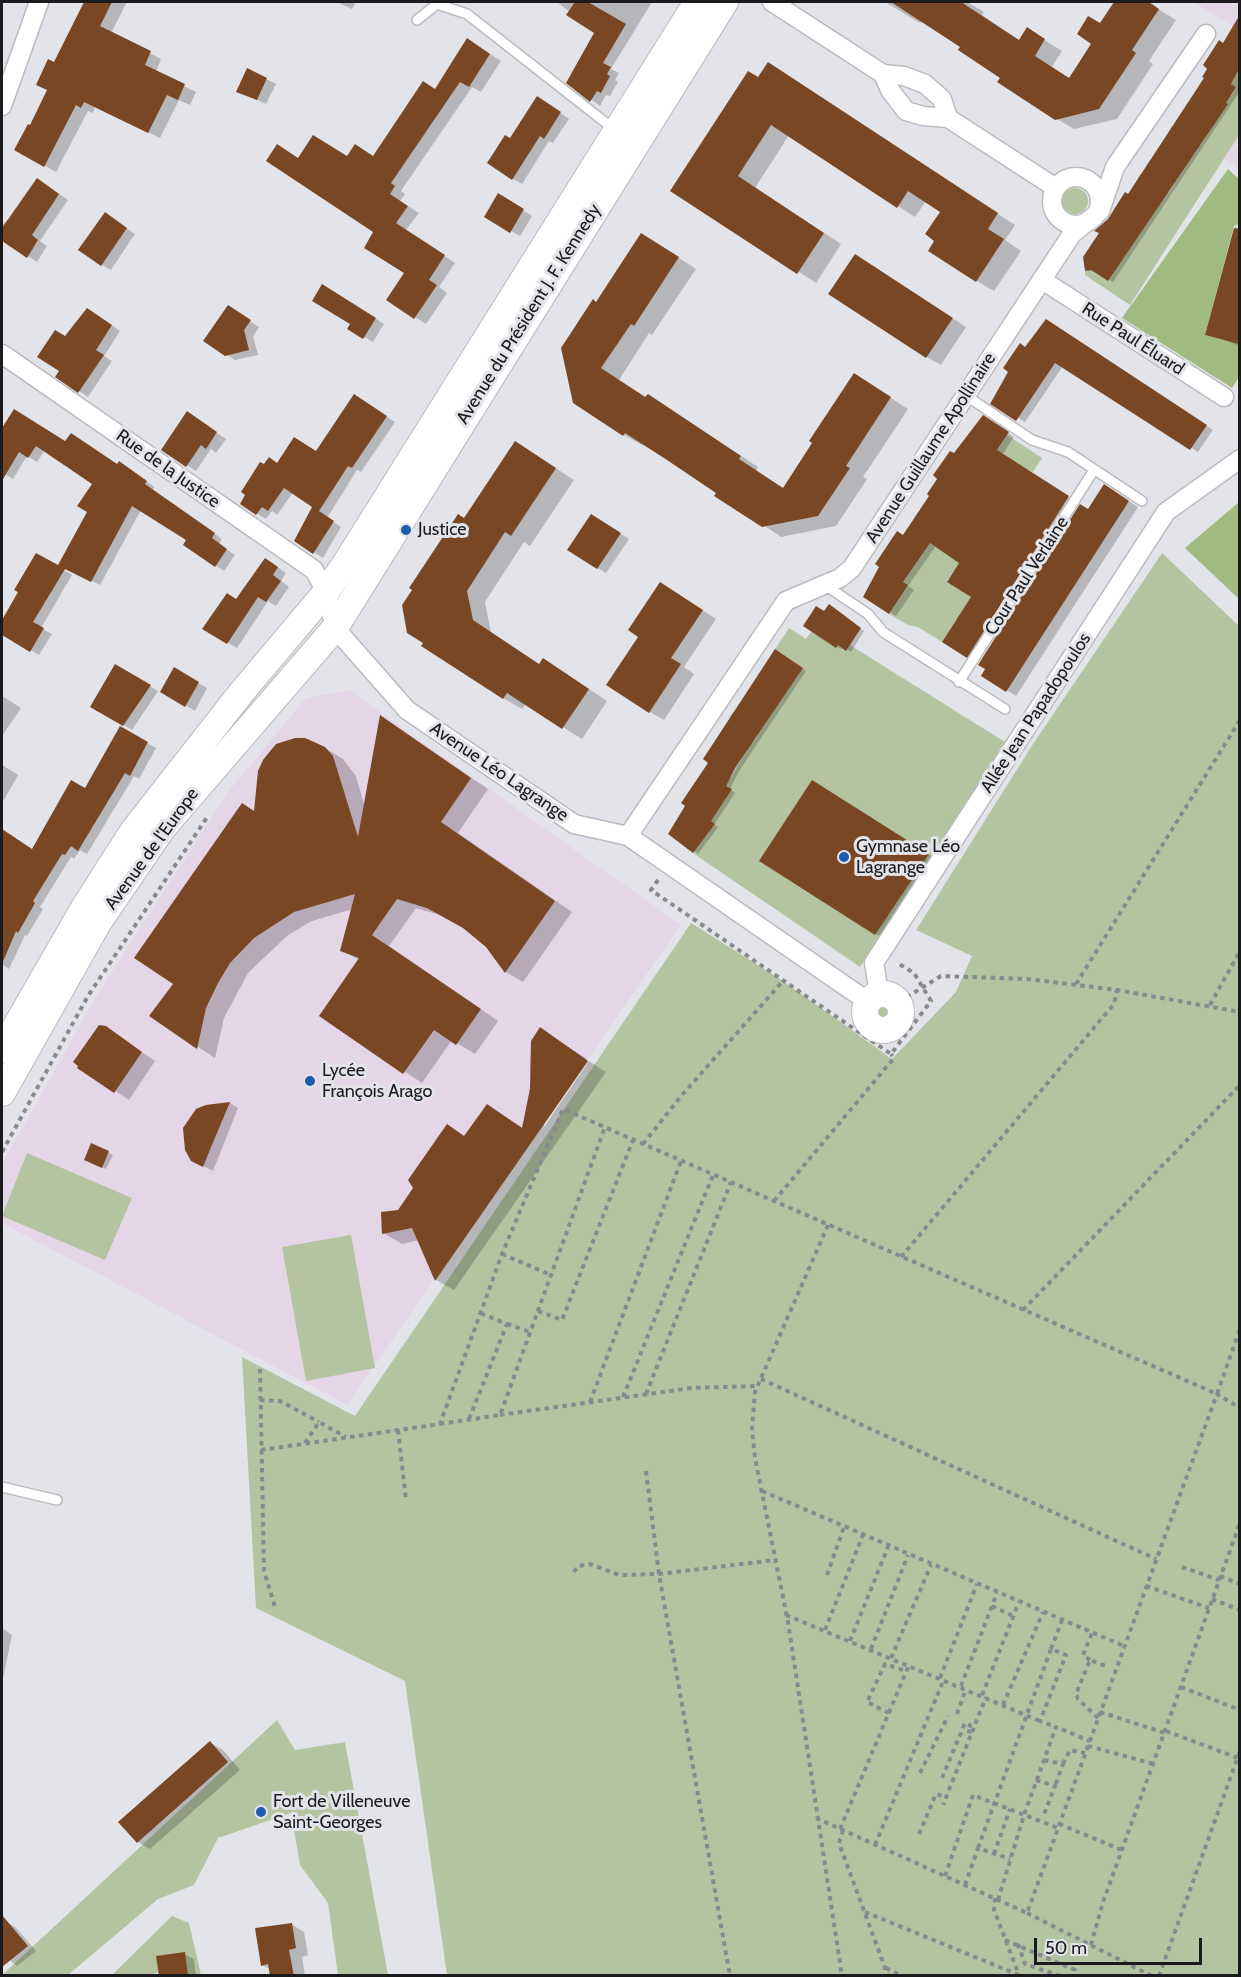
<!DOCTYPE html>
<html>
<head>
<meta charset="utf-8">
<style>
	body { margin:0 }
	#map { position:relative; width:1241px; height:1977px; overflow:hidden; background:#e3e4e9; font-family:Cabin,sans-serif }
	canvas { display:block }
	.frame { position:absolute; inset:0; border:3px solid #1b1b1d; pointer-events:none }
	.scale { position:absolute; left:1034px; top:1938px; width:168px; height:27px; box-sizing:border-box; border:3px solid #1b1b1d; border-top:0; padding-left:8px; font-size:18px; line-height:21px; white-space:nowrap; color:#1b1b1d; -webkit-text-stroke:4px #e3e4e9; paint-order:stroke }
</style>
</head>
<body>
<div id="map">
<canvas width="1241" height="1977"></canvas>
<div class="frame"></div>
<div class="scale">50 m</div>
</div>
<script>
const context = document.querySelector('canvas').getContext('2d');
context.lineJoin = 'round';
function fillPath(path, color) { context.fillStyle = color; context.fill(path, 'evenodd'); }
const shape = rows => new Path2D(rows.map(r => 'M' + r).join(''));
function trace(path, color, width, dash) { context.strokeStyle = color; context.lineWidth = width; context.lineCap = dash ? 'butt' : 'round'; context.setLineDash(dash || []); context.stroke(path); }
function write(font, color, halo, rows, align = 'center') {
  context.font = font + ' Cabin,sans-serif'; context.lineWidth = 6; context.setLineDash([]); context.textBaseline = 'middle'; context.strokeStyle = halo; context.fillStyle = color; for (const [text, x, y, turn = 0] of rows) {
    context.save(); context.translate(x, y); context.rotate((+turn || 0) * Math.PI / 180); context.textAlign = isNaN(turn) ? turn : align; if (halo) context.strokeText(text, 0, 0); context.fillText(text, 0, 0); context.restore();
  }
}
const education = shape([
	[1194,2,1239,2,1239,31,1234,27],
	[1239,135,1239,169,1224,159],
	[349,690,681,925,347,1405,2,1223,2,1164,95,998,228,792,306,698]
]);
const green = shape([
	[1239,69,1239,135,1130,305,1085,275,1085,271,1091,270,1108,281,1162,199,1136,182,1140,174,1169,193,1189,159,1196,152,1168,133,1172,126,1201,145,1206,137,1199,85,1204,78,1231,96,1236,87,1231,84],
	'1062 201a13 13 0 1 1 26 0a13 13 0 1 1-26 0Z',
	[1007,435,1042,458,1033,472,1023,467,947,581,991,610,976,633,956,620,942,642,918,627,908,625,889,614,908,585,902,581,925,550,903,535,907,528,936,547],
	[1162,553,1239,626,1239,1975,447,1975,405,1681,256,1608,242,1357,355,1416,691,923,783,981,892,1059,956,992,972,956,916,930,1033,744],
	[789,628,806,639,812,631,836,647,838,645,846,650,850,645,1005,742,860,967,693,853,715,824,708,820,731,789,704,770,708,763,731,778,750,744,758,737,729,718,734,711,761,728,803,668,775,649],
	'869 1012a13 13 0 1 1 26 0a13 13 0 1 1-26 0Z',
	[27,1153,132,1198,105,1260,2,1216],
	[351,1235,375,1368,306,1381,282,1247],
	[277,1720,295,1750,345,1742,388,1975,338,1975,328,1903,300,1865,291,1813,218,1838,194,1885,158,1899,68,1975,2,1975],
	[172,1916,189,1923,201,1975,159,1975,158,1972,152,1975,111,1976]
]);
const forest = shape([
	[1228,169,1239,179,1239,224,1234,226,1205,335,1239,344,1239,377,1232,388,1122,318],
	[1239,502,1239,599,1185,548]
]);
const shadow = shape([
	[86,2,127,2,111,33,161,59,156,72,196,92,190,105,179,100,160,138,95,107,93,113,88,111,56,172,16,149,31,128,49,90,55,64],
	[337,2,356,2,352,9],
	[557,2,652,2,611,69,619,73,615,80,618,82,610,96,606,95,600,106,568,82,596,32],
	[885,2,967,2,984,12,982,15,1020,41,1027,29,1062,51,1052,67,1070,79,1115,2,1147,2,1176,20,1149,61,1153,64,1117,119,1074,129,1055,118,962,47,922,20,920,23],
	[1229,37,1240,44,1240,91,1113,282,1096,272,1086,270,1109,220,1128,196,1206,78],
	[479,47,501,61,481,92,472,87,401,191,405,194,400,201,419,213,406,230,455,263,439,287,447,293,426,324,388,300,407,272,375,232,299,160,374,157],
	[768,64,1015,225,1005,240,1021,251,994,291,977,281,936,240,942,211,926,201,915,217,789,135,755,188,841,244,816,283,672,190],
	[248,70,276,84,266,104,238,91],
	[546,103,569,119,553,143,549,141,522,184,513,179,510,140],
	[46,185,68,200,40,241,47,246,37,262,2,239,2,225],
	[498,195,532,216,520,236,486,217],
	[114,220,135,234,111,270,102,265],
	[1235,227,1240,228,1240,346,1207,334],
	[660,246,696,269,652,335,649,333,619,380,647,398,666,407,758,467,756,471,784,489,855,375,908,409,863,477,867,479,836,526,781,537,644,443,642,445,624,435,574,402,597,304],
	[869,264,966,327,941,365,927,357],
	[331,290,384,324,373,342,349,328,352,324],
	[237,313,259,327,253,336,258,355,235,360,226,354],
	[96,315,120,331,104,356,112,361,88,397,57,376,61,370,65,337],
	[1053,325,1213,430,1198,452,1063,366,1025,422,992,403,1026,348],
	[363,401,395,422,361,472,357,470,327,518,341,527,323,558,296,541,314,507,293,492,277,515,272,511,266,519,242,504,264,466,316,452],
	[14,411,66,443,128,468,154,487,152,490,222,539,219,544,235,555,224,571,185,545,188,540,141,510,100,585,64,567,62,569,72,575,41,628,52,634,39,655,2,633,2,623,20,592,59,567,89,511,94,484,45,450,37,462,27,456,13,479,2,472,2,431],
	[196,419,226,439,216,453,211,449,196,471,163,449],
	[989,420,1014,437,1002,455,1074,501,973,660,944,641,973,596,961,563,936,546,908,586,914,590,896,616,865,596,955,455],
	[534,454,574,480,530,546,524,542,485,602,491,633,540,665,543,660,562,671,607,701,582,739,526,704,522,709,503,698,423,646,465,520],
	[1114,492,1138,507,1016,696,983,675,1089,510],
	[601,521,629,539,606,573,597,568],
	[275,565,286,573,281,581,289,587,276,606,268,601,237,648,204,629],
	[674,592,716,619,684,667,694,674,664,720,650,712],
	[833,609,864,631,851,652,843,647,841,649,805,626],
	[775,651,806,671,739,771,730,789,735,793,714,825,718,827,698,854,694,851,710,762],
	[116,666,158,691,132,730,92,706],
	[174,669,207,688,195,711,162,691],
	[2,696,21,708,2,736],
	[381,717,488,789,458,833,572,912,523,982,506,972,488,946,466,928,447,917,416,908,389,946,498,1021,475,1054,452,1040,422,1083,321,1016,359,960,342,950,353,909,312,921,288,935,248,973,224,1018,215,1058,151,1016,175,984,256,812,295,739,315,742,343,759,356,776,365,808],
	[120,728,156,748,139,779,134,776,87,854,80,850,74,859,71,857,40,907,43,909,27,936,25,935,9,969,2,964,2,883,5,876,2,873,2,830,33,850,86,790],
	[2,765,18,775,4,800,2,798],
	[821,787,937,860,885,939,876,934],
	[105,1028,155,1061,129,1100,79,1067],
	[540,1029,587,1059,544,1122,544,1127,589,1061,606,1072,454,1290,436,1280,419,1240,402,1244,383,1233,414,1188,448,1126,466,1137,487,1106,523,1128],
	[230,1103,238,1108,213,1171,192,1160,185,1129,192,1115,215,1104],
	[92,1145,113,1155,106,1169,90,1162],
	[2,1628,12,1635,2,1683],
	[210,1743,223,1750,240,1770,150,1849,138,1842],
	[6,1922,15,1927,36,1951,17,1966,2,1954,2,1926],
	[291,1924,304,1932,308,1955,302,1957,305,1976,271,1976,270,1969,262,1965],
	[184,1954,194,1959,196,1976,160,1976]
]);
const building = shape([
	[84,2,112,2,100,26,151,51,145,65,185,84,178,100,167,95,148,133,84,102,81,108,76,105,44,167,14,150,28,124,30,125,47,90,36,85,48,59,54,62],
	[575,2,588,2,626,24,603,63,611,67,607,74,610,76,601,93,597,91,590,102,566,83,594,33,566,15],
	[891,2,961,2,1019,40,1027,27,1045,39,1035,56,1069,78,1091,44,1077,34,1088,16,1100,23,1114,2,1149,2,1159,9,1132,50,1136,53,1099,109,1055,120,997,82,1000,78,958,50,960,47],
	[1239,16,1239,69,1231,84,1236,87,1226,103,1228,104,1108,281,1091,270,1085,271,1083,257,1099,233,1094,231,1108,219,1125,192,1128,194,1204,78,1202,77,1207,69,1203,65,1219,40,1223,43],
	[467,38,490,54,469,87,460,82,391,183,395,186,390,194,408,206,396,223,445,255,429,280,437,285,414,319,386,300,404,273,364,248,373,232,266,161,277,144,298,158,313,135,347,156,355,144,373,156,423,81,435,89],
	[768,62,998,213,988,229,1004,239,976,282,928,251,934,241,925,234,940,212,908,191,897,208,771,125,738,176,824,233,797,274,670,191,748,71,758,77],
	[247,68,267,78,257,100,236,92],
	[537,96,561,112,544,139,540,136,512,180,487,163,505,135,510,138],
	[37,178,59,194,32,235,38,240,27,258,2,241,2,228],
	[498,193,524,209,510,233,484,217],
	[105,212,127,228,101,266,78,250],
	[1234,228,1239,229,1239,344,1205,335],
	[641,233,679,257,634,326,631,324,601,368,645,397,648,394,741,456,739,459,783,488,812,443,809,441,854,373,891,397,846,466,850,468,818,516,762,527,714,496,716,493,667,460,625,433,623,436,573,403,561,348,593,299,596,302],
	[855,254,953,318,926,358,828,294],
	[322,284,376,318,363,339,347,329,350,324,312,301],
	[228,305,251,320,244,330,249,350,225,356,203,341],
	[87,308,112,325,96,350,104,355,78,393,55,377,59,371,37,357,55,330,65,336],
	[1046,319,1207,425,1190,450,1055,363,1016,421,990,404,1008,372,1003,368,1020,343,1025,347],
	[354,394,387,416,352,468,348,466,319,511,334,521,313,554,294,541,312,507,284,488,268,511,262,507,256,515,240,504,245,495,241,492,260,462,264,464,269,457,277,463,294,437,316,451],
	[14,409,65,441,71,433,117,464,119,461,147,481,145,484,215,533,212,538,227,549,215,567,183,545,186,540,132,506,91,582,59,566,65,569,33,622,44,628,30,652,2,635,2,620,18,592,14,590,36,553,58,565,87,512,77,506,92,484,36,446,28,458,19,452,2,481,2,428],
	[187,411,217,432,206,449,201,445,186,467,161,450],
	[983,415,1009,432,997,450,1069,496,967,658,942,642,971,597,947,582,959,563,930,543,903,582,908,585,889,614,863,597,879,567,875,564,897,531,903,535,929,496,927,494,937,479,933,475,950,451,954,453],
	[515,441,556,468,511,536,505,532,467,591,473,620,539,664,543,658,589,689,562,729,507,693,503,699,421,646,423,643,407,633,402,605,412,590,409,588,458,514,464,518],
	[1104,484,1129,501,1006,692,981,676,985,669,978,665,1080,504,1088,509],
	[591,514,621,533,597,569,567,550],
	[265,558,278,567,273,575,281,581,266,602,258,597,227,644,202,629,227,593,236,599],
	[660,582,703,610,671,658,681,664,649,713,606,685,638,637,628,630],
	[829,604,861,628,846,651,838,645,836,648,803,626,816,606,824,611],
	[775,649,803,668,735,768,726,786,732,789,711,821,715,824,693,853,668,834,685,806,681,803,708,763,703,759],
	[115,664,151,685,123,726,90,707],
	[174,667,199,682,185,707,160,692],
	[380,715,471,778,441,822,555,901,505,973,486,947,463,928,427,908,397,899,372,935,481,1009,456,1045,434,1030,403,1074,319,1016,359,958,340,951,355,894,294,912,254,938,230,963,218,983,206,1008,197,1049,149,1016,173,984,134,958,242,803,254,811,258,771,263,760,276,744,295,738,305,738,325,747,333,756,358,837],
	[120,726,148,742,130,776,125,773,78,851,71,846,65,855,62,854,33,901,35,903,18,933,16,931,2,964,2,829,32,849,71,780,85,788],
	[812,780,929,854,875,935,759,861],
	[99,1025,106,1026,142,1052,114,1093,77,1068,78,1066,73,1062],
	[540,1027,588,1061,435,1281,412,1228,382,1234,381,1212,398,1210,413,1188,408,1180,447,1124,464,1136,487,1104,522,1128,530,1089,531,1041],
	[230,1102,209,1152,203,1167,191,1161,185,1150,183,1128,196,1109,206,1105],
	[91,1143,109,1151,102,1168,84,1160],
	[210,1741,228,1762,137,1843,118,1822],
	[2,1915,28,1946,2,1967],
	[292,1923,296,1948,289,1950,294,1976,270,1976,268,1964,261,1966,255,1928],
	[185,1952,188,1976,159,1976,156,1956]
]);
const path = shape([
	[658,880,651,890,891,1054,931,1001,914,973,896,962],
	[1076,984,1240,720],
	[899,1002,941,976,1028,979,1117,990,1240,1012],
	[1210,1005,1240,951],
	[643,1144,682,1095,783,981],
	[2,1152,88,996,208,816],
	[774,1201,894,1058,891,1054],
	[828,1225,755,1392,752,1429,755,1458,788,1622,842,1976],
	[502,1254,551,1275],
	[901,1257,1114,1004,1117,990],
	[1023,1310,1240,1085],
	[538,1311,562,1320,633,1140],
	[507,1324,530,1332],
	[260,1369,264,1571,275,1607],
	[761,1379,1156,1559],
	[646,1394,731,1182],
	[623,1397,713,1175],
	[260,1400,280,1401,319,1422],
	[590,1402,681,1161],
	[500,1415,691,1388,757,1386],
	[469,1419,507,1324,480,1313],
	[440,1424,500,1415,605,1127],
	[398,1430,406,1500],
	[305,1443,319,1422,346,1437],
	[261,1450,440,1424,502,1254,563,1109,1217,1394,1240,1329],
	[646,1471,659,1574,730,1976],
	[762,1491,1124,1646],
	[1182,1567,1219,1580],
	[574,1572,578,1566,590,1564,619,1575,659,1574,775,1560],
	[827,1575,844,1527],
	[1220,1576,1240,1584],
	[1146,1586,1209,1608],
	[1212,1599,1240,1610],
	[992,1606,1013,1616],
	[786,1615,1040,1721],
	[825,1630,863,1535],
	[850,1641,888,1547],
	[871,1649,908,1555],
	[1051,1649,1062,1620],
	[891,1658,931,1565],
	[1090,1660,1083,1655,1092,1633],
	[940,1678,977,1584],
	[961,1686,997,1593],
	[1181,1687,1240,1710],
	[982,1695,1019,1602],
	[1003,1705,1043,1612],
	[1100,1712,1165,1733],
	[889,1713,867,1702,885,1664,906,1671],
	[957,1714,966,1689],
	[1098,1718,1078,1699,1076,1694,1090,1660,1108,1667],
	[1166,1731,1238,1758],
	[972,1732,986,1697],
	[1088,1746,1154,1764],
	[1044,1760,1063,1764,1055,1786],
	[1063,1764,1070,1750,1085,1753],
	[920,1773,948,1716],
	[942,1778,965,1723,970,1725,967,1731,972,1732,943,1805],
	[1036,1780,1055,1786,1043,1817],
	[816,1818,1027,1913,1217,1394,1240,1408],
	[1059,1824,1122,1850],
	[840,1829,909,1665],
	[843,1830,839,1843,888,1976],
	[919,1834,936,1794,946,1797],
	[875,1845,944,1679],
	[978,1848,1051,1649,1066,1655,1040,1721,1056,1727],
	[994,1854,1010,1809],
	[945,1876,973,1795,1058,1828],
	[965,1885,978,1848,1010,1859],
	[995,1898,994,1910,1019,1975],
	[998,1900,1024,1815,1056,1727,1090,1741],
	[865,1912,1019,1975],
	[1027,1913,1152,1976],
	[1005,1940,1075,1970,1073,1976],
	[1018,1944,1025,1964,1060,1976],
	[1091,1945,1103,1902,1240,1523],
	[886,1968,902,1976],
	[1159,1976,1240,1751]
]);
const lane = shape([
	[417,20,437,4,467,14,615,130],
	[965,395,1032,440,1068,452,1142,501],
	[825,585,868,614,883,632,1005,709],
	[959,682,1094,470],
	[2,1487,57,1500]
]);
const street = shape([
	[772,2,883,74],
	[883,74,904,76,925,84,942,99,948,118,923,116,906,111,890,90,883,74],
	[2,106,39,2],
	[948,118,1056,188],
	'1052 201a24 24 0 1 1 48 0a24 24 0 1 1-48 0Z',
	[1042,280,1224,397],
	[2,354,314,570,326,592,335,628,407,710,574,824,628,836,867,1001],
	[628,836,786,601,840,578,852,568,1072,234,1100,211,1115,167,1206,34],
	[879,993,874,963,1166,512,1240,459]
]);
const secondary = shape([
	'865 1012a18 18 0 1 1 36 0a18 18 0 1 1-36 0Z',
	[2,1050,85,906,133,831,241,693,326,592,349,558,697,2],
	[2,1093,98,923,162,829,335,628,725,2]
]);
const markers = [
	[406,530,6,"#215bad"],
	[844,857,6,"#215bad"],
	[310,1081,6,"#215bad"],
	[261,1812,6,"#215bad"]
];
const streetNames = [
	["Avenue du Président J. F. Kennedy",529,314,-58],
	["Rue Paul Éluard",1133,339,33],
	["Avenue Guillaume Apollinaire",931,448,-57],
	["Rue de la Justice",168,469,35],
	["Cour Paul Verlaine",1027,576,-57],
	["Allée Jean Papadopoulos",1036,713,-57],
	["Avenue Léo Lagrange",499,772,34],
	["Avenue de l'Europe",152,849,-54]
];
const poiNames = [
	["Justice",418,530],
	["Gymnase Léo",856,847],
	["Lagrange",856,868],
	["Lycée",322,1071],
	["François Arago",322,1092],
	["Fort de Villeneuve",273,1802],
	["Saint-Georges",273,1823]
];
fillPath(education, '#e4d5e7');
fillPath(green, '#b4c4a1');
fillPath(forest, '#a1ba80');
fillPath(shadow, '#0003');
fillPath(building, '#794724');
trace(lane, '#babbbf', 12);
trace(street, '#babbbf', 21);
trace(secondary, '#babbbf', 28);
trace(path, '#88898c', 4, [4.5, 4.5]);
trace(lane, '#fff', 9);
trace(street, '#fff', 18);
trace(secondary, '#fff', 26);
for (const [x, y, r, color] of markers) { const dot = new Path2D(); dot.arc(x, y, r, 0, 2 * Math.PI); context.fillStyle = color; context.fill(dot); trace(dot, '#e3e4e9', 2); }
write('18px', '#1b1b1d', '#e3e4e9', streetNames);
write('18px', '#1b1b1d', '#e3e4e9', poiNames, 'left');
</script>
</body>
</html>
